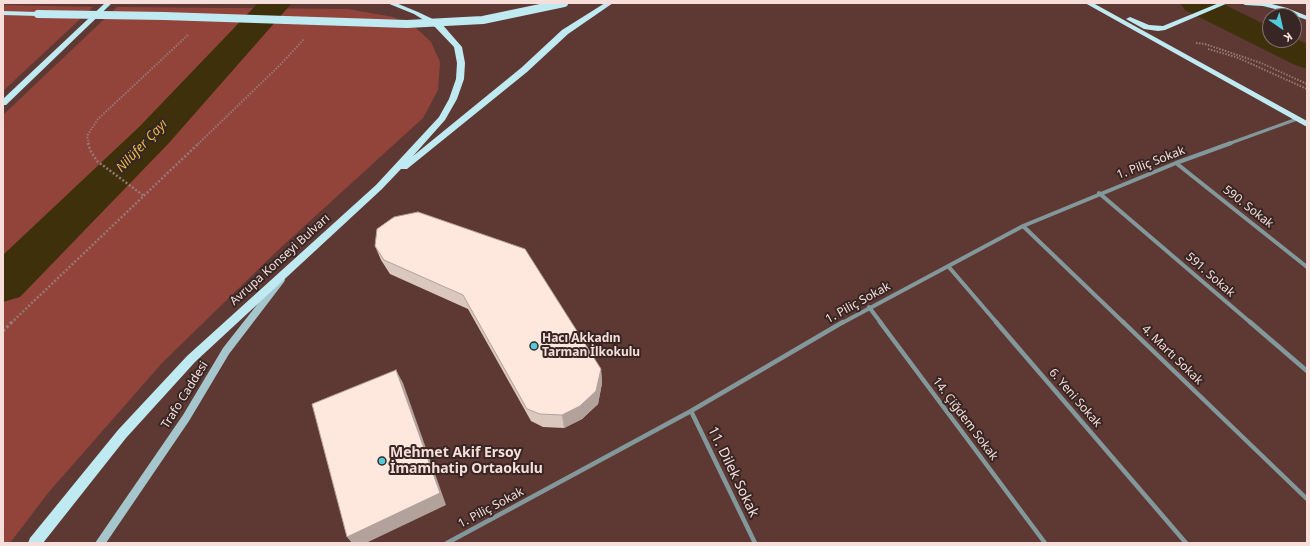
<!DOCTYPE html>
<html>
<head>
<meta charset="utf-8">
<style>
	body { margin:0 }
	#map { position:relative; width:1310px; height:546px; overflow:hidden; background:#5e3934; font-family:"Noto Sans",sans-serif }
	canvas { display:block }
	.frame { position:absolute; inset:0; border:4px solid #f6deda; pointer-events:none }
	.north { position:absolute; left:1262px; top:8px; width:40px; height:40px; box-sizing:border-box; background:#372623; border:1px solid #83706c; border-radius:50%; rotate:146deg; font-size:11px; font-weight:700; line-height:16px; text-align:center; color:#f6deda }
	.north::after { content:''; display:block; margin:auto; width:14px; height:18px; background:#53cadc; clip-path:polygon(50% 0,100% 100%,50% 72%,0 100%) }
</style>
</head>
<body>
<div id="map">
<canvas width="1310" height="546"></canvas>
<div class="frame"></div>
<div class="north">K</div>
</div>
<script>
const context = document.querySelector('canvas').getContext('2d');
context.lineJoin = 'round';
function fillPath(path, color) { context.fillStyle = color; context.fill(path, 'evenodd'); }
const shape = rows => new Path2D(rows.map(r => 'M' + r).join(''));
function trace(path, color, width, dash) { context.strokeStyle = color; context.lineWidth = width; context.lineCap = dash ? 'butt' : 'round'; context.setLineDash(dash || []); context.stroke(path); }
function write(font, color, halo, rows, align = 'center') {
  context.font = font + ' "Noto Sans",sans-serif'; context.lineWidth = 4; context.setLineDash([]); context.textBaseline = 'middle'; context.strokeStyle = halo; context.fillStyle = color; for (const [text, x, y, turn = 0] of rows) {
    context.save(); context.translate(x, y); context.rotate((+turn || 0) * Math.PI / 180); context.textAlign = isNaN(turn) ? turn : align; if (halo) context.strokeText(text, 0, 0); context.fillText(text, 0, 0); context.restore();
  }
}
const green = shape([
	[3,5,8,5,93,7,3,91],
	[117,7,348,9,393,17,416,28,431,42,440,62,438,90,423,118,277,251,162,363,48,493,10,543,3,543,3,115]
]);
const river = shape([
	[258,3,292,3,168,144,20,297,3,302,3,255,140,126,258,3],
	[1180,3,1221,3,1270,27,1270,40,1294,40,1294,38,1307,44,1307,69,1295,65,1185,10,1180,3]
]);
const pathFar2 = shape([
	[1196,43,1205,44,1261,63,1307,84],
	[1208,49,1236,57,1307,89],
	[89,144,87,136,98,119,188,35],
	[198,144,280,65,304,39]
]);
const pathFar1 = shape([
	[88,143,90,150,97,161,144,196],
	[11,323,199,143]
]);
const path = shape([
	[3,331,12,322]
]);
const minorFar2 = shape([
	[1228,144,1297,119]
]);
const minorFar1 = shape([
	[1176,163,1307,267],
	[1099,193,1251,323],
	[1023,226,1124,323],
	[948,266,997,323],
	[869,307,881,323],
	[842,323,1023,226,1176,163,1231,143]
]);
const minor = shape([
	[880,322,1045,543],
	[996,322,1186,543],
	[1123,322,1307,499],
	[1250,322,1307,371],
	[691,411,755,543],
	[447,543,691,411,843,322]
]);
const secondary = shape([
	[281,277,284,278,285,280,284,282,229,354,189,421,106,543,95,543,183,415,223,348,278,278,281,277]
]);
const primary = shape([
	[105,3,112,3,6,105,3,105,3,99,105,3],
	[387,3,396,3,418,12,441,23,462,47,465,63,464,79,457,99,445,120,413,156,521,68,562,30,605,3,613,3,568,34,527,72,407,169,401,169,382,189,195,362,126,438,43,543,28,543,30,538,118,430,187,356,376,185,439,117,449,99,456,79,457,63,454,47,435,27,414,14,387,3],
	[1085,3,1093,3,1307,121,1307,127,1085,3],
	[1219,3,1228,3,1165,30,1158,31,1144,29,1126,19,1130,17,1149,25,1163,26,1219,3],
	[1242,3,1268,3,1287,8,1307,16,1307,20,1283,11,1263,6,1245,5,1242,3],
	[3,11,38,12,41,14,38,16,3,15,3,11]
]);
const primaryBridge = shape([
	[38,14,164,16,407,24,483,20,564,3]
]);
const wall = shape([
	[375,246,601,369,602,383,598,404,582,419,564,428,543,427,531,421,468,309,390,274,381,260]
]);
const shadedWall = shape([
	[601,369,602,383,598,404,582,419,564,428,562,415],
	[396,370,403,383,446,505,366,543,352,543,347,537]
]);
const building = shape([
	[418,212,525,249,601,369,596,391,580,406,562,415,540,414,527,409,463,295,384,260,375,246,377,229,394,217,418,212],
	[396,370,440,493,347,537,312,404,396,370]
]);
const markers = [
	[534,346,4,"#53cadc"],
	[382,461,4,"#53cadc"]
];
const streetNames = [
	["1. Piliç Sokak",1151,163,-21],
	["590. Sokak",1248,207,38],
	["Avrupa Konseyi Bulvarı",280,260,-42],
	["591. Sokak",1210,275,41],
	["1. Piliç Sokak",858,303,-29],
	["4. Martı Sokak",1172,355,44],
	["Trafo Caddesi",185,395,-58],
	["6. Yeni Sokak",1075,398,49],
	["14. Çiğdem Sokak",965,419,53],
	["1. Piliç Sokak",491,508,-28]
];
const poiNames = [
	["Hacı Akkadın",542,339],
	["Tarman İlkokulu",542,353]
];
const waterNames = [
	["Nilüfer Çayı",142,146,-46]
];
const nearPoinames = [
	["Mehmet Akif Ersoy",390,453],
	["İmamhatip Ortaokulu",390,469]
];
const nearStreetnames = [
	["11. Dilek Sokak",733,472,64]
];
fillPath(green, '#92443b');
fillPath(river, '#3d300b');
trace(pathFar2, '#987874', 2, [1.5, 1.5]);
trace(pathFar1, '#987874', 2.5, [2, 2]);
trace(path, '#987874', 3, [2.5, 2.5]);
trace(minorFar2, '#83989b', 3);
trace(minorFar1, '#83989b', 4);
trace(minor, '#83989b', 4.5);
fillPath(secondary, '#a5c6cc');
fillPath(primary, '#bfeaf1');
trace(primaryBridge, '#bfeaf1', 8);
fillPath(wall, '#dac8be');
fillPath(shadedWall, '#b2a29b');
fillPath(building, '#fee8dd');
trace(building, '#b2a29b', 1);
for (const [x, y, r, color] of markers) { const dot = new Path2D(); dot.arc(x, y, r, 0, 2 * Math.PI); context.fillStyle = color; context.fill(dot); trace(dot, '#372623', 1.5); }
write('12px', '#f6deda', '#372623', streetNames);
write('bold 12px', '#f6deda', '#372623', poiNames, 'left');
write('italic 13px', '#e5bb4c', '#372623', waterNames);
write('bold 14px', '#f6deda', '#372623', nearPoinames, 'left');
write('14px', '#f6deda', '#372623', nearStreetnames);
</script>
</body>
</html>
